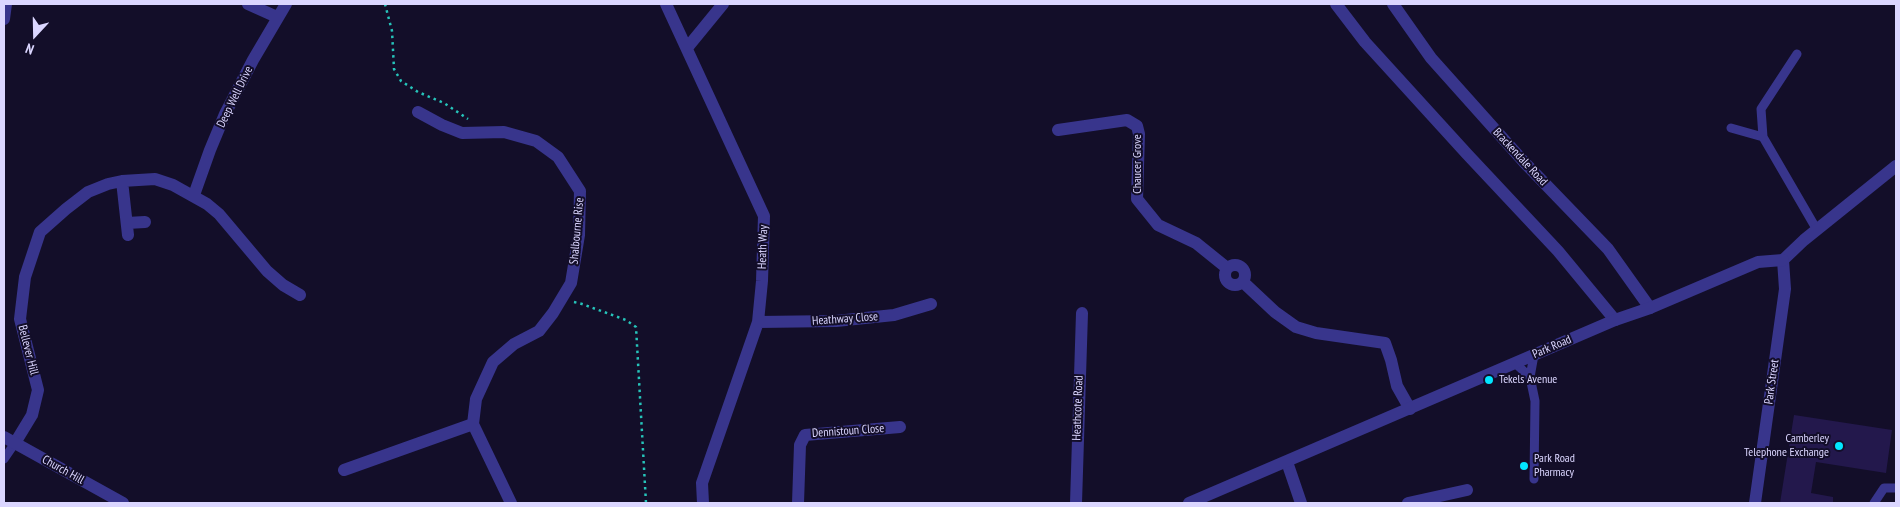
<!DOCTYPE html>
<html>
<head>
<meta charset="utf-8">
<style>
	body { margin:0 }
	#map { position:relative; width:1900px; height:507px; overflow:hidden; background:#130e29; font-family:"PT Sans Narrow",sans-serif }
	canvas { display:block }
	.frame { position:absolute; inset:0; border:5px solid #dbd6ff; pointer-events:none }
	.north { position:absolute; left:10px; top:10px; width:50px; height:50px; -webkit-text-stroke:4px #130e29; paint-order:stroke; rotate:201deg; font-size:14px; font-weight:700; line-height:20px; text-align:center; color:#dbd6ff }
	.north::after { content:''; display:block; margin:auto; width:18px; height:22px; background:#dbd6ff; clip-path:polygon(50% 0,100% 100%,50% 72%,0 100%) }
</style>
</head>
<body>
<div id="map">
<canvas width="1900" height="507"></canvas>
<div class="frame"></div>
<div class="north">N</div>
</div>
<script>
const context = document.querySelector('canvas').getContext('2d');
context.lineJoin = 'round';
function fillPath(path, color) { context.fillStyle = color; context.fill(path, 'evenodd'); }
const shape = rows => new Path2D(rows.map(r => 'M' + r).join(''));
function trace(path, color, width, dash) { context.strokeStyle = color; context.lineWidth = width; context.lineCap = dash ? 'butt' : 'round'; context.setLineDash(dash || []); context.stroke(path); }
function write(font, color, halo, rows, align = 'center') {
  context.font = font + ' "PT Sans Narrow",sans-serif'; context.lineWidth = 4; context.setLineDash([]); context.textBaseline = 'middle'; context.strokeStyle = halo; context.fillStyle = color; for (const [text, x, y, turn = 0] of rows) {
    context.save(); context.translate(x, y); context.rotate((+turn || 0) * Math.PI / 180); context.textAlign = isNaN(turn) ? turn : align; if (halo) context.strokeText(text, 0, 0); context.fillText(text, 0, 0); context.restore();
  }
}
const building = shape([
	[1794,415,1892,430,1886,473,1816,462,1811,493,1833,497,1833,503,1780,503]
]);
const path = shape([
	[385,4,392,31,394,69,401,81,418,92,444,103,468,119],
	[574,302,582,304,626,320,636,327,646,503]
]);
const service = shape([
	[1731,128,1763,137,1817,230],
	[1763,137,1761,109,1797,54],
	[1515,363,1530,377],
	[4,459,15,443],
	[1534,479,1535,401,1530,377,1534,355],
	[1874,503,1884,488,1896,488]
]);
const minor = shape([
	[248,4,277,17],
	[666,4,764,216,762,281,758,322,702,483,703,503],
	[1336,4,1365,42,1467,154,1558,251,1615,320],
	[1393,4,1431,58,1524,162,1608,249,1650,308],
	[4,19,6,4],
	[687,48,723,4],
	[418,112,442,125,462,133,504,132,536,141,558,157,580,191,579,235,571,283,553,313,539,331,514,344,493,362,476,399,473,424,511,503],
	[1058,130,1127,120,1137,126,1139,134,1137,199,1158,225,1196,243,1227,268],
	[122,181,128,235],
	[194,195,210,150,225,114,253,60,286,4],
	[127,223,145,222],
	'1225 275a10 10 0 1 1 20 0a10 10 0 1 1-20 0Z',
	[1243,282,1275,312,1296,327,1316,333,1385,343,1391,360,1397,386,1410,409],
	[758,322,836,321,894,315,931,304],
	[15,443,32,415,38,390,20,319,25,277,40,232,66,209,88,192,108,184,122,181,155,179,173,185,207,204,219,214,267,271,283,285,300,295],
	[1287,462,1301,503],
	[344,470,473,424],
	[798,503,800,445,805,435,900,427],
	[1076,503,1082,313],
	[1408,503,1467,490],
	[1755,503,1785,289,1783,260,1804,240,1896,166]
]);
const tertiary = shape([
	[4,437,123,503],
	[1189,503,1615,320,1650,308,1758,262,1783,260]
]);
const markers = [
	[1489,380,5,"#02e6ff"],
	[1839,446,5,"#02e6ff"],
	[1524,466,5,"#02e6ff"]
];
const streetNames = [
	["Deep Well Drive",235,97,-64],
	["Brackendale Road",1520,157,47],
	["Chaucer Grove",1138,164,-90],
	["Shalbourne Rise",577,231,-85],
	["Heath Way",763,247,-88],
	["Heathway Close",845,319,-4],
	["Park Road",1552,347,-23],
	["Bellever Hill",28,350,76],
	["Park Street",1772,382,-82],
	["Heathcote Road",1078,408,-88],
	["Dennistoun Close",848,431,-4],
	["Church Hill",63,470,29]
];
const poiNames = [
	["Tekels Avenue",1499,380],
	["Camberley",1829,439,"right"],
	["Telephone Exchange",1829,453,"right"],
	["Park Road",1534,459],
	["Pharmacy",1534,473]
];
fillPath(building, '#23184c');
trace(path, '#26c4ba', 2.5, [2.5, 4]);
trace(service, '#38358c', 9);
trace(minor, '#38358c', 12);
trace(tertiary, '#38358c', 12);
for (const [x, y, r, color] of markers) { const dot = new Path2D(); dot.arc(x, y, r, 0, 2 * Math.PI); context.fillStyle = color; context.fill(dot); trace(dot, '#130e29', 2); }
write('12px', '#dbd6ff', '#130e29', streetNames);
write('12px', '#dbd6ff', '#130e29', poiNames, 'left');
</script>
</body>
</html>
